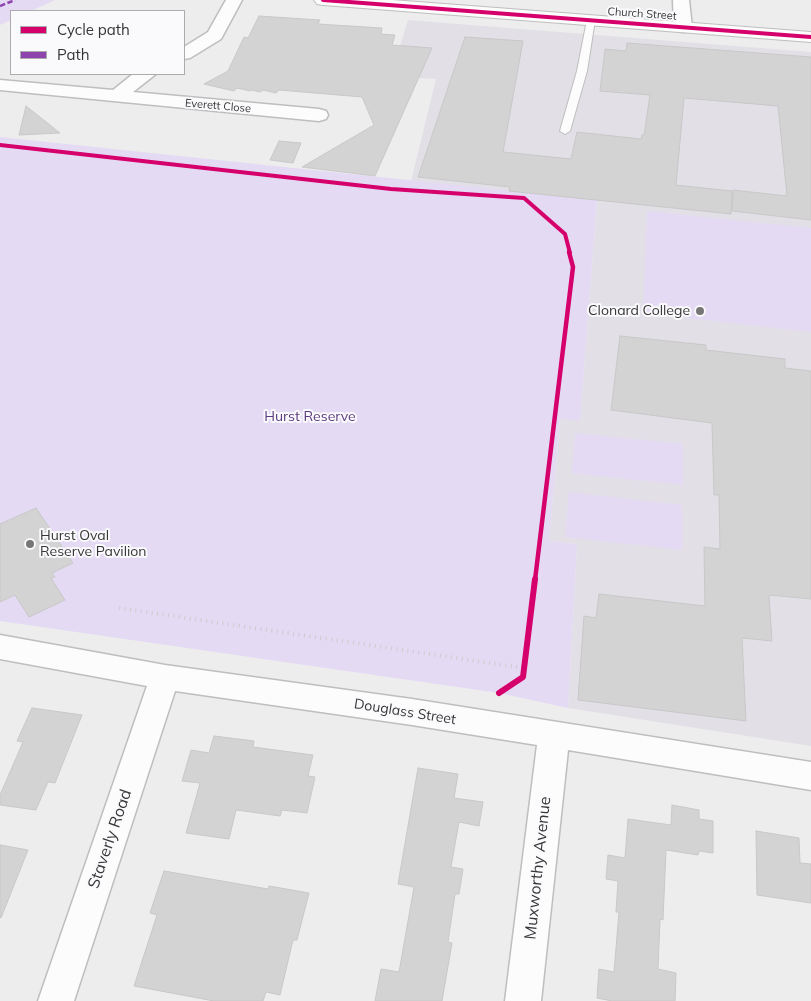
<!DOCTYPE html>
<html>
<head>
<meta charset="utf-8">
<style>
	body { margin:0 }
	#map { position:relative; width:811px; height:1001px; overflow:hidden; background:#ededee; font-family:Mulish,sans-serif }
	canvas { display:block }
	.legend { position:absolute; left:10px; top:10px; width:175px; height:65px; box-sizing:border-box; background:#faf9fc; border:1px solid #acabad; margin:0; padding:6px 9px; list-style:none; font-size:15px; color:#363637 }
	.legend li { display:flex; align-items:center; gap:10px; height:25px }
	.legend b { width:25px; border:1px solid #acabad }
</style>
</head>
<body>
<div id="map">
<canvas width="811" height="1001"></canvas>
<ul class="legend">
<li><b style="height:6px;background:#d6006c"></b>Cycle path</li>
<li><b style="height:6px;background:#8e44ad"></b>Path</li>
</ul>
</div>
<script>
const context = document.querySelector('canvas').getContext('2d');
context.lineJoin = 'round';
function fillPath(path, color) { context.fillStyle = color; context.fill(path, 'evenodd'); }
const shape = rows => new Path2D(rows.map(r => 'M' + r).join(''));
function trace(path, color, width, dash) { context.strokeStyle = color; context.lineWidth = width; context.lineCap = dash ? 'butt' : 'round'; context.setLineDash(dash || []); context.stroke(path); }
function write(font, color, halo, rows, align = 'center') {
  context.font = font + ' Mulish,sans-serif'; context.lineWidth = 4; context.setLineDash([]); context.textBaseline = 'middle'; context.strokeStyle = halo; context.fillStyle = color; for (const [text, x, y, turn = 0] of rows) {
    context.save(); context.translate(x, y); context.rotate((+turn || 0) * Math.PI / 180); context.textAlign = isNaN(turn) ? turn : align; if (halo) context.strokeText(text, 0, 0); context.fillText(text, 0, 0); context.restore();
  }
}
const built = shape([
	[408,20,811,52,811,746,568,708,577,544,549,541,560,419,580,420,597,201,411,181,436,79,391,76]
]);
const green = shape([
	[0,0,55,0,31,11,11,11,11,20,0,25],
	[0,137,597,200,580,421,560,419,549,541,577,544,568,708,499,693,0,621],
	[647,211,811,228,811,332,643,313],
	[575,433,683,444,683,485,572,473],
	[569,492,682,505,682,550,565,537]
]);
const building = shape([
	[259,16,320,20,318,24,382,28,381,34,395,35,392,45,432,48,375,176,302,167,374,125,362,97,279,90,276,93,263,90,260,92,252,90,250,91,237,88,234,91,204,84,228,71,244,37,248,38,259,16],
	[465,37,523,41,503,152,571,159,577,132,641,139,642,135,644,135,650,95,600,91,605,49,626,51,627,43,811,57,811,220,732,211,733,190,787,196,778,106,684,98,676,185,732,191,731,214,509,191,510,187,418,177,465,37],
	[26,106,60,133,19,135,26,106],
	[279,141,301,143,293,163,270,160,279,141],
	[620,336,706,345,706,350,785,359,785,368,811,371,811,599,769,595,772,641,742,638,746,721,578,700,584,616,596,618,599,594,705,606,704,547,720,549,719,495,714,495,712,423,611,410,620,336],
	[36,508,73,563,52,573,55,577,51,578,65,600,29,617,15,595,0,602,0,524,36,508],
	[32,708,82,715,55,783,48,782,36,810,0,805,0,795,23,742,17,741,32,708],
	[214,736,254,741,253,747,313,755,308,776,315,777,307,813,282,810,280,816,236,810,229,839,186,833,200,783,182,781,191,750,209,753,214,736],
	[418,768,458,774,454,798,483,802,479,826,459,822,451,867,463,869,459,894,455,894,448,942,452,943,442,1001,375,1001,381,969,399,972,414,887,398,884,418,768],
	[672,805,699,810,699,819,713,821,713,853,699,851,698,855,666,850,663,920,660,919,658,969,676,973,675,1001,612,1001,597,998,599,969,614,972,619,912,616,912,618,881,606,879,608,855,625,858,628,819,671,825,672,805],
	[756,831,799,838,800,863,811,864,811,903,757,895,756,831],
	[0,845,28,850,1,918,0,917,0,845],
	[164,871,268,889,269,886,309,893,297,940,293,940,280,995,266,992,263,1001,214,1001,134,986,157,915,150,913,164,871]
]);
const path = shape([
	[119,608,524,668]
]);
const lane = shape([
	[591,17,595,20,587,71,570,131,565,134,560,131,577,71,587,20,591,17]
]);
const street = shape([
	[226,0,242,0,221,39,190,58,184,59,184,47,208,32,226,0],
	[673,0,689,0,692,27,689,31,683,32,677,31,674,27,673,0],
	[133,74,156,74,133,92,319,109,326,111,328,115,326,119,319,121,0,90,0,80,113,90,133,74],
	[0,635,165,665,412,699,811,762,811,790,568,750,541,1001,505,1001,537,745,412,725,175,691,74,1001,38,1001,147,686,0,659,0,635]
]);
const secondary = shape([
	[314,0,392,0,811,32,811,42,323,5,317,4,314,0]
]);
const quiet = shape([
	[0,6,15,0]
]);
const cyclewayFar2 = shape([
	[323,0,811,37],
	[0,145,391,189,524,198,565,234,570,253]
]);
const cyclewayFar1 = shape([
	[535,580,573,267,569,252]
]);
const cycleway = shape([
	[499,693,523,677,535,579]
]);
const markers = [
	[700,311,5,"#767677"],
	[30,544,5,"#767677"]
];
const farStreetnames = [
	["Church Street",642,14,4],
	["Everett Close",218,106,5]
];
const poiNames = [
	["Clonard College",690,311],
	["Hurst Oval",40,536,"left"],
	["Reserve Pavilion",40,552,"left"]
];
const parkNames = [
	["Hurst Reserve",310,417]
];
const streetNames = [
	["Douglass Street",405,712,9]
];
const nearStreetnames = [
	["Staverly Road",110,839,-71],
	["Muxworthy Avenue",538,868,-84]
];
fillPath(built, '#e2e0e6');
fillPath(green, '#e4daf4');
fillPath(building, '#d3d3d3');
trace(building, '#c8c8c8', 1);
trace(lane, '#bebebe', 2);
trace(street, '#bebebe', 3);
trace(secondary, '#bebebe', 2);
trace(path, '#cccccd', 4, [1, 4.5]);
fillPath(lane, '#fcfcfc');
fillPath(street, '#fcfcfc');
fillPath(secondary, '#fcfcfc');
trace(quiet, '#8e44ad', 2.5, [5.5, 2.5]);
trace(cyclewayFar2, '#d6006c', 4);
trace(cyclewayFar1, '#d6006c', 4.5);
trace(cycleway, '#d6006c', 6);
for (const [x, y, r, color] of markers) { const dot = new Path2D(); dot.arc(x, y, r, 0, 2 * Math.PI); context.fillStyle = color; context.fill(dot); trace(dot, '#faf9fc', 2); }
write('11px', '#363637', '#faf9fc', farStreetnames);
write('14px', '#363637', '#faf9fc', poiNames, 'right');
write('14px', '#5a3a7f', '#faf9fc', parkNames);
write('14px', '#363637', '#faf9fc', streetNames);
write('16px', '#363637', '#faf9fc', nearStreetnames);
</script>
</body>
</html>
